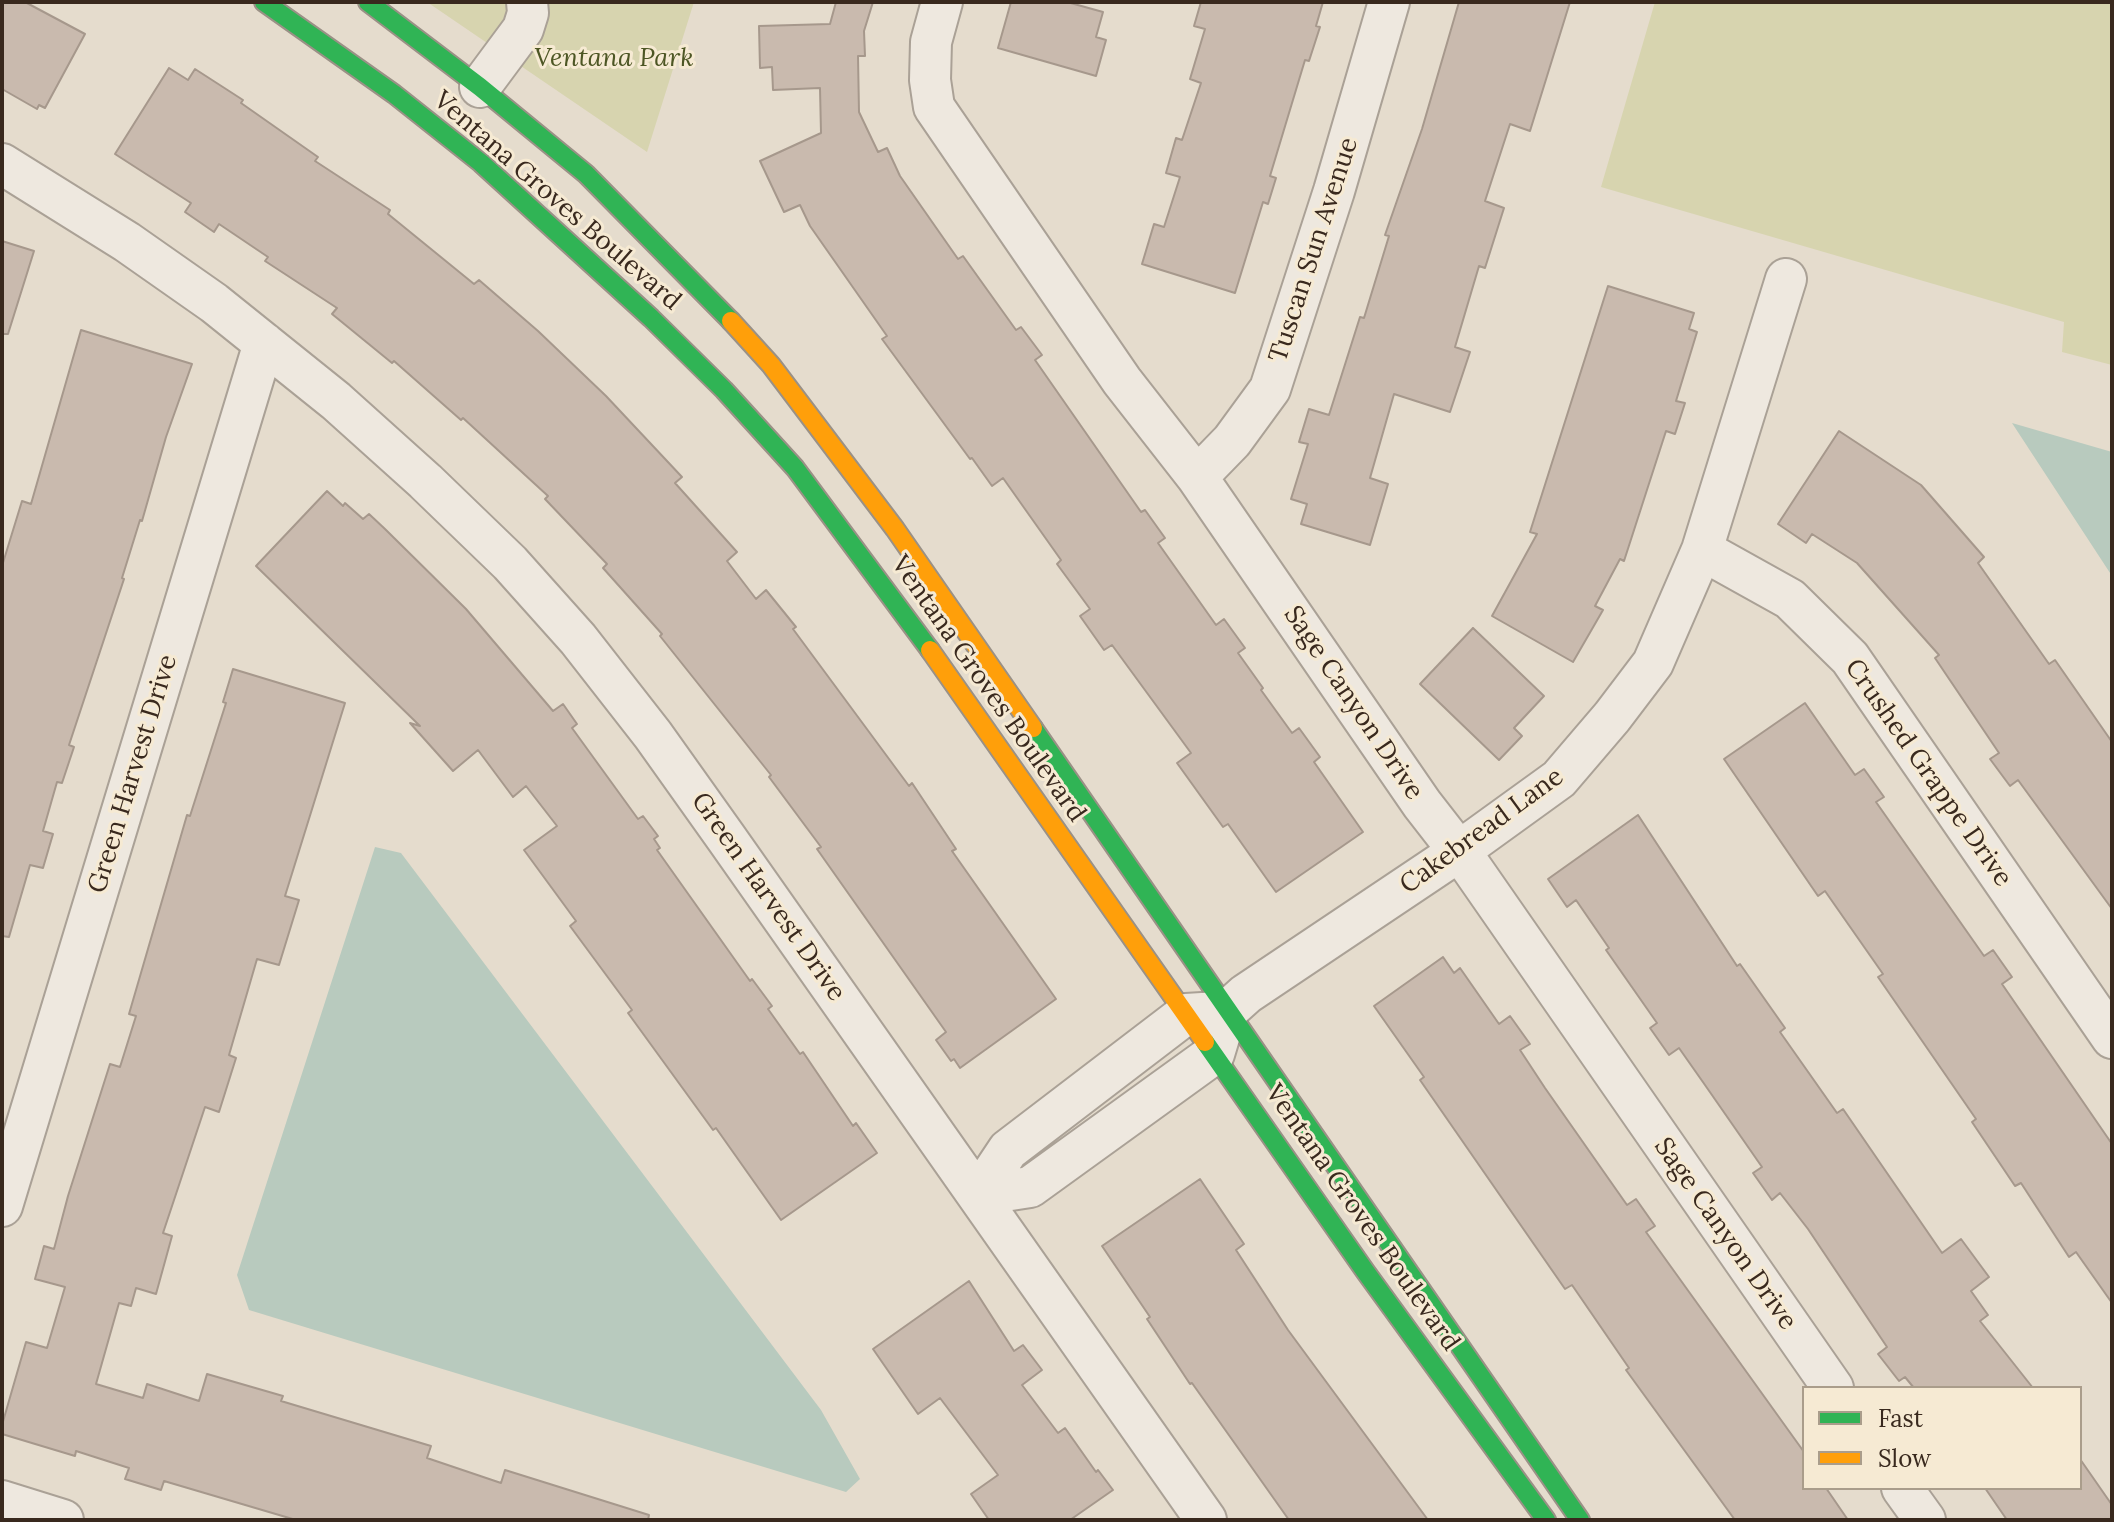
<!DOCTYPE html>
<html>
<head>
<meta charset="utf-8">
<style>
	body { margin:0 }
	#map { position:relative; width:2114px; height:1522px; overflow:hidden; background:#e5dccd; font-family:Lora,serif }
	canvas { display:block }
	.frame { position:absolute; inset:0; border:4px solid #39291e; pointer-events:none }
	.legend { position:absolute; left:1802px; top:1386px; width:280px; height:104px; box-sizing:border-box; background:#f6ead3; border:2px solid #aa9d8b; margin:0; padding:10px 14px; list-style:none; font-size:24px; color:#39291e }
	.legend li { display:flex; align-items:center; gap:16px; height:40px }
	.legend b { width:40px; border:2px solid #aa9d8b }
</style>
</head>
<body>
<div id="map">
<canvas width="2114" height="1522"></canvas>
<div class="frame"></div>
<ul class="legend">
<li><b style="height:10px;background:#30b455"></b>Fast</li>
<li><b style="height:10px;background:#ff9f0a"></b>Slow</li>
</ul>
</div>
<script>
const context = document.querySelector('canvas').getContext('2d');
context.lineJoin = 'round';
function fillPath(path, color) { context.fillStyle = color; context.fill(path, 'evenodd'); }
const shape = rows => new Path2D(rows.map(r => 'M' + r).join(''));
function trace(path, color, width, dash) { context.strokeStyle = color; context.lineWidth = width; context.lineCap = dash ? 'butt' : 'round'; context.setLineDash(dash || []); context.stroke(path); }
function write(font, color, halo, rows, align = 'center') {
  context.font = font + ' Lora,serif'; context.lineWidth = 6; context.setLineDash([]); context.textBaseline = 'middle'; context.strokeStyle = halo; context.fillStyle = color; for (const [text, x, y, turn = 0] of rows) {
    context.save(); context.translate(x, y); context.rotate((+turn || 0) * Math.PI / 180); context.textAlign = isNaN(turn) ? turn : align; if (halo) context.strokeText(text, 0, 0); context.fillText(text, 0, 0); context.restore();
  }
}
const green = shape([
	[427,2,694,2,647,152],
	[1655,2,2112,2,2112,365,2062,352,2064,322,1601,187]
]);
const water = shape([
	[2012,423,2112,452,2112,576],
	[375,847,401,853,821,1410,860,1479,846,1492,249,1310,237,1275]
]);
const building = shape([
	[2,2,25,2,85,34,45,108,39,105,37,109,2,89,2,2],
	[836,2,873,2,864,31,865,56,858,56,859,112,878,152,887,148,900,176,958,259,963,256,1016,330,1021,327,1042,355,1035,360,1141,512,1145,510,1165,538,1158,543,1216,625,1224,619,1245,648,1238,653,1263,688,1261,690,1292,733,1299,728,1320,757,1314,762,1363,832,1276,892,1228,824,1223,827,1177,763,1191,753,1112,645,1104,650,1080,616,1090,609,1057,564,1061,560,1003,478,992,486,972,458,970,459,882,339,887,336,810,226,800,205,784,212,760,161,821,133,820,88,773,90,772,67,760,68,759,26,830,24,836,2],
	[1011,2,1067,2,1103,12,1096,37,1106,40,1096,76,998,48,1011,2],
	[1201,2,1323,2,1316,26,1320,27,1309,61,1305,60,1270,176,1276,178,1268,204,1263,202,1235,293,1142,264,1154,224,1164,227,1180,177,1166,173,1176,138,1182,140,1201,83,1190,79,1205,29,1194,26,1201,2],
	[1459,2,1570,2,1530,131,1510,124,1485,201,1504,208,1485,268,1479,266,1455,347,1470,352,1450,412,1394,394,1370,478,1388,484,1370,545,1301,524,1307,504,1291,499,1308,444,1299,442,1309,409,1329,415,1360,317,1364,318,1389,236,1385,235,1422,129,1459,2],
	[169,68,188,80,195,69,243,100,241,103,318,157,315,161,390,210,388,214,474,284,479,280,538,331,606,396,682,477,675,483,737,552,727,561,756,599,766,590,796,627,793,629,909,786,912,783,956,849,952,851,1056,999,960,1068,954,1059,951,1061,936,1040,946,1032,817,849,821,847,769,777,771,775,660,636,662,634,603,568,607,564,545,499,548,496,463,418,461,420,394,361,392,363,332,314,337,308,265,261,268,257,219,224,214,232,185,212,191,203,115,154,169,68],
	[2,241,34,251,8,334,2,334,2,241],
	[1608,286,1694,313,1689,329,1697,332,1676,401,1685,403,1675,434,1666,431,1624,561,1620,559,1595,606,1603,610,1573,662,1492,616,1537,534,1530,532,1608,286],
	[81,330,192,364,166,437,142,521,140,520,122,578,124,579,69,745,74,747,62,783,57,782,43,831,53,834,43,868,30,865,9,937,2,936,2,566,22,501,31,504,81,330],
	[1839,431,1921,485,1984,557,1978,563,2049,664,2055,660,2112,742,2112,909,2018,780,2010,786,1990,759,1999,753,1935,658,1939,655,1857,563,1812,534,1806,543,1778,524,1839,431],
	[327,491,343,506,345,503,363,519,369,514,385,529,466,609,553,711,563,704,577,724,572,728,638,819,643,816,658,836,654,839,660,848,657,850,750,981,752,979,772,1006,768,1009,800,1054,803,1052,853,1126,856,1123,877,1153,781,1220,716,1128,713,1130,628,1013,632,1010,570,926,576,921,524,850,557,826,526,786,513,797,478,750,453,771,410,723,420,726,256,566,327,491],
	[1473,628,1544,696,1514,728,1522,736,1499,760,1420,684,1473,628],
	[233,669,345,703,285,896,299,900,279,965,257,959,229,1055,236,1058,219,1112,205,1107,163,1233,172,1236,156,1294,136,1288,131,1306,119,1303,96,1384,143,1398,147,1384,199,1401,207,1374,283,1396,281,1401,431,1446,427,1458,501,1483,505,1470,649,1515,648,1520,296,1520,164,1481,161,1490,125,1479,129,1468,76,1451,75,1456,2,1434,2,1425,26,1342,47,1348,65,1287,35,1279,44,1246,54,1249,68,1196,110,1064,120,1067,136,1016,129,1014,187,815,190,816,226,703,223,702,233,669],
	[1805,703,1855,775,1864,769,1884,797,1876,802,1984,956,1993,950,2012,977,2002,984,2112,1144,2112,1303,2076,1252,2069,1257,2021,1183,2015,1186,1972,1122,1976,1119,1878,977,1883,974,1825,891,1818,896,1724,759,1805,703],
	[1638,815,1737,966,1740,964,1785,1028,1780,1032,1837,1113,1843,1109,1942,1253,1961,1239,1989,1277,1971,1291,1988,1315,1980,1321,2033,1388,1914,1388,1905,1377,1899,1381,1878,1354,1887,1347,1808,1229,1780,1193,1772,1200,1753,1173,1762,1167,1705,1085,1679,1048,1669,1055,1650,1028,1657,1023,1606,950,1609,948,1576,900,1567,907,1548,879,1638,815],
	[1443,957,1454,973,1460,968,1499,1024,1510,1016,1530,1044,1520,1050,1545,1088,1627,1205,1636,1199,1655,1226,1646,1232,1804,1452,1804,1488,1826,1488,1848,1520,1735,1520,1626,1370,1629,1368,1572,1285,1565,1289,1420,1080,1424,1077,1374,1006,1443,957],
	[1200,1179,1244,1244,1236,1250,1288,1330,1428,1520,1289,1520,1192,1383,1190,1384,1147,1319,1150,1317,1102,1246,1200,1179],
	[969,1281,1014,1351,1023,1345,1042,1370,1022,1385,1058,1433,1065,1428,1096,1472,1098,1470,1113,1490,1070,1520,989,1520,971,1494,998,1475,940,1398,918,1414,873,1349,969,1281],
	[2080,1459,2112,1505,2112,1520,2007,1520,1985,1488,2080,1488,2080,1459]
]);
const street = shape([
	[942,2,931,42,930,80,934,107,1122,381,1197,477,1422,804,1471,867,1833,1388],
	[480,87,523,29,528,13,527,2],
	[2,164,127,242,214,303,336,401,425,481,510,563,578,639,653,735,727,839,1206,1520],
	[1197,477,1232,441,1270,389,1334,191,1389,2],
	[1702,550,1790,599,1850,658,2112,1038],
	[978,1195,1030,1187,1214,1054,1227,1011,1246,994,1458,852,1559,779,1612,717,1653,663,1702,550,1786,279],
	[978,1195,1008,1150,1186,1014,1219,1012],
	[2,1206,264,343],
	[1902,1488,1925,1520],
	[2,1501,63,1520]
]);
const fast = shape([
	[264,2,394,94,481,163,651,318,724,390,795,468,930,650],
	[368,2,480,87,586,174,731,321],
	[1033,728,1580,1520],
	[1205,1042,1365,1271,1546,1520]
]);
const slow = shape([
	[731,321,771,365,895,529,1033,728],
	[930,650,1205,1042]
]);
const parkNames = [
	["Ventana Park",614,59]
];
const streetNames = [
	["Ventana Groves Boulevard",557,201,41],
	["Tuscan Sun Avenue",1314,250,-72],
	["Ventana Groves Boulevard",988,689,55],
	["Sage Canyon Drive",1353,703,56],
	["Crushed Grappe Drive",1928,773,55],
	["Green Harvest Drive",133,774,-73],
	["Cakebread Lane",1482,831,-36],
	["Green Harvest Drive",768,897,55],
	["Ventana Groves Boulevard",1362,1218,55],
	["Sage Canyon Drive",1725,1234,55]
];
fillPath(green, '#d7d4af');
fillPath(water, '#b8cabe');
fillPath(building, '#c9baae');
trace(building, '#a6988c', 2);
trace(street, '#aaa196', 44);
trace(fast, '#9a9186', 22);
trace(slow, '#9a9186', 22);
trace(street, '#eee8df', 40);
trace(fast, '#30b455', 18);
trace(slow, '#ff9f0a', 18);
write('italic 26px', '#4d5624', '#f6ead3', parkNames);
write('26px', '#39291e', '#f6ead3', streetNames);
</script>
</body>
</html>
